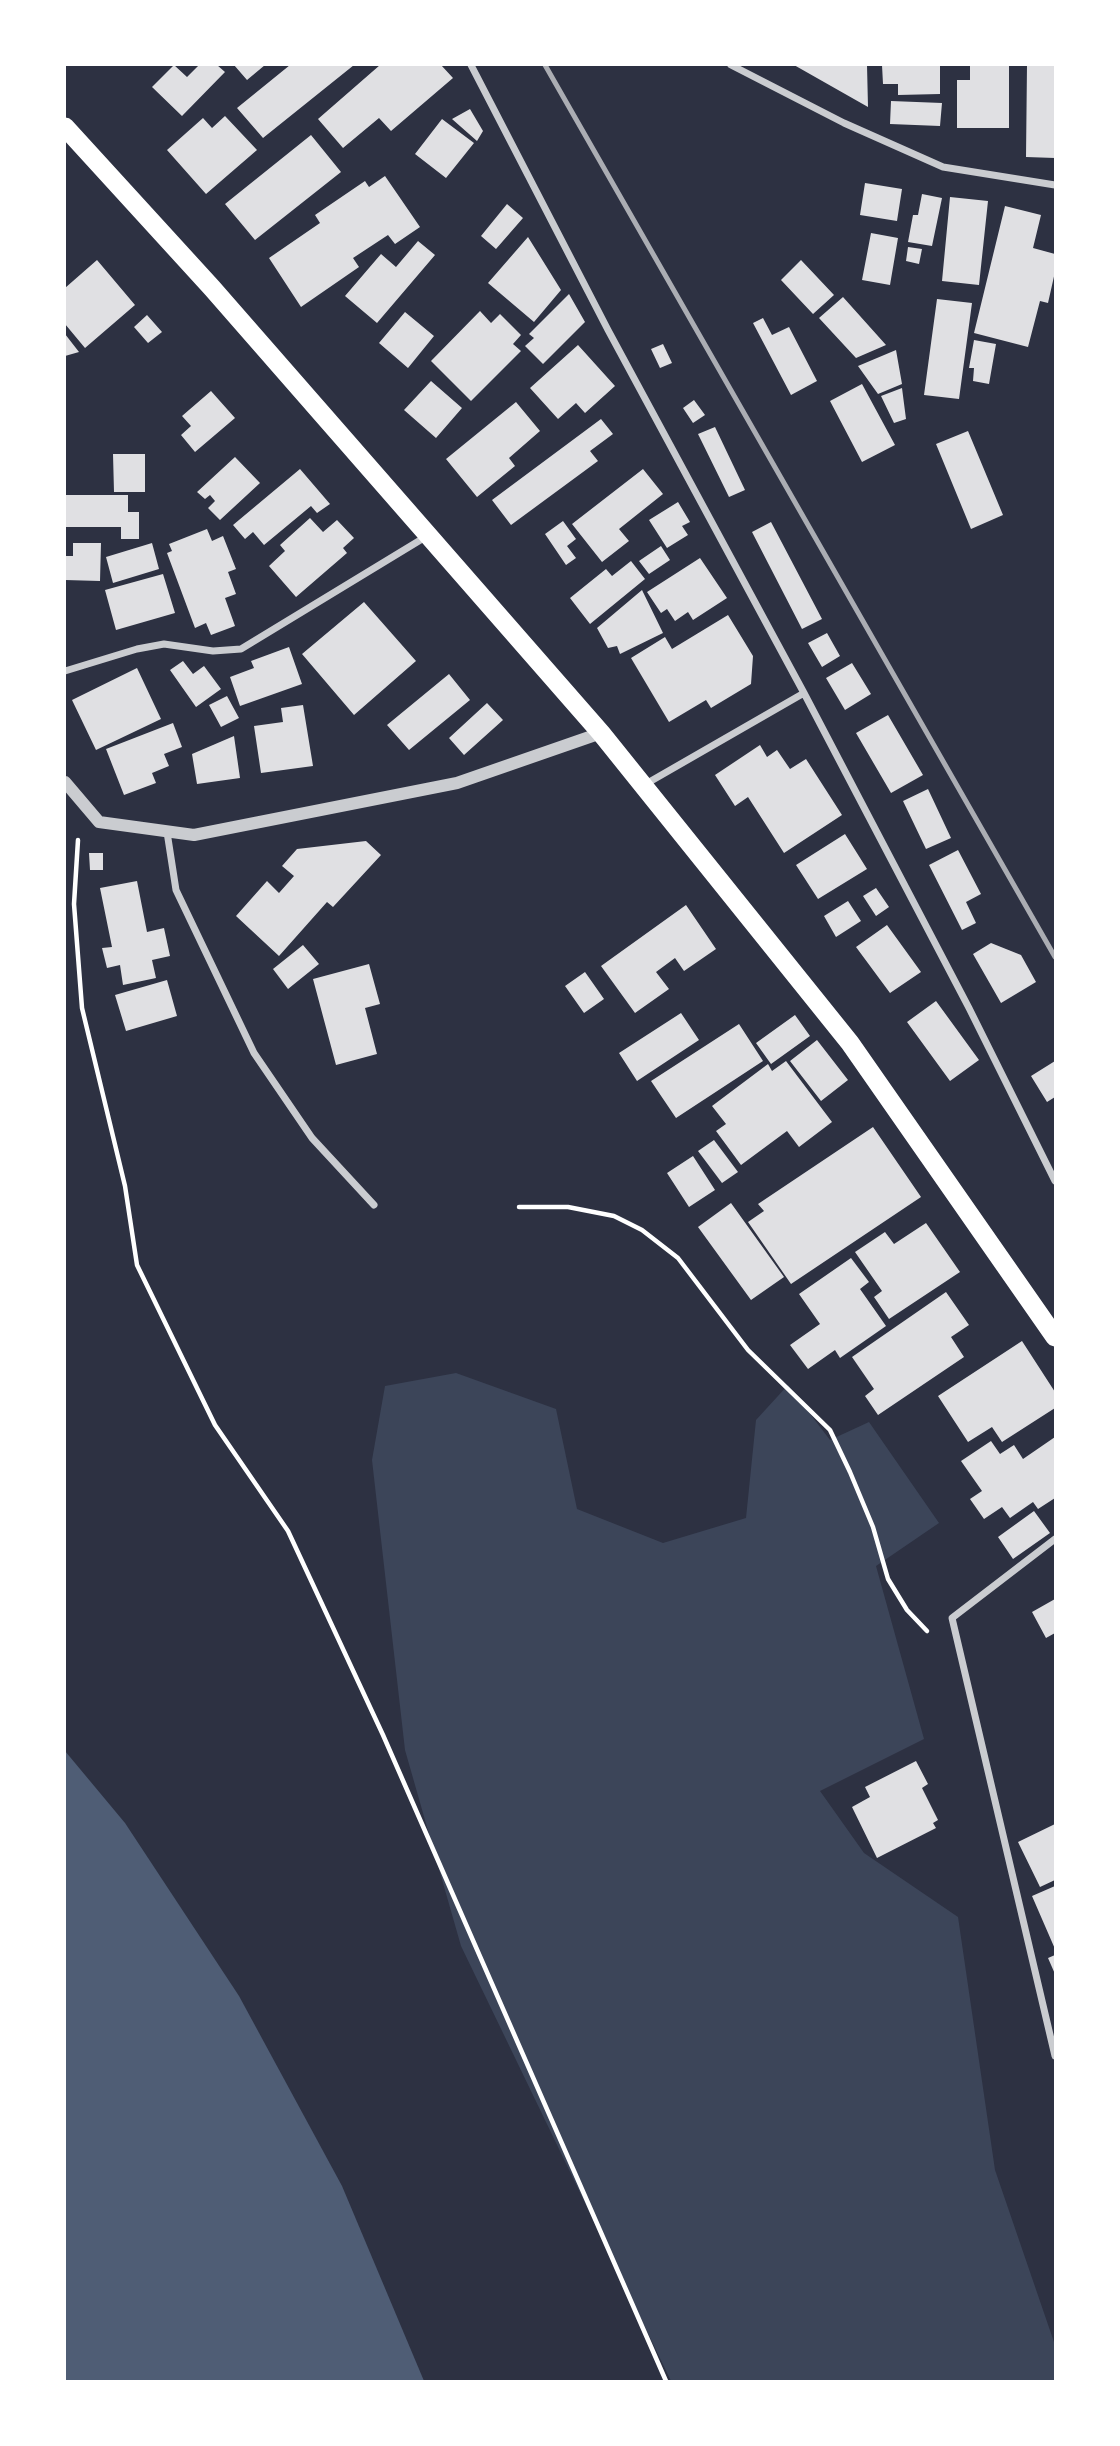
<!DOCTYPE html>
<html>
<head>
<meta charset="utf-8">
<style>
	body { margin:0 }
	#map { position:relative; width:1120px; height:2446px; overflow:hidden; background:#2d3142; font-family:"Varela Round",sans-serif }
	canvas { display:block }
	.frame { position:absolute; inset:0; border:66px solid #fff; pointer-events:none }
</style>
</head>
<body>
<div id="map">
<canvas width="1120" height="2446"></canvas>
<div class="frame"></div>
</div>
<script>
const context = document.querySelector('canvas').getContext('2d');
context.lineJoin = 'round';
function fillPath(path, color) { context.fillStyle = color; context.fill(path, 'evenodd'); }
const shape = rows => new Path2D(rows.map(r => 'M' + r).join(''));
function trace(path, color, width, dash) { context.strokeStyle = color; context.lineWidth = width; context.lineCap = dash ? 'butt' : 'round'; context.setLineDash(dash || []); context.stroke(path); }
const green = shape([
	[456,1373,556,1409,577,1509,663,1543,746,1518,756,1420,788,1385,830,1440,869,1422,939,1523,876,1566,924,1739,820,1791,864,1853,958,1917,995,2170,1055,2345,1055,2381,671,2381,461,1946,405,1750,372,1460,385,1386]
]);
const water = shape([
	[65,1751,125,1823,239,1996,342,2186,424,2381,65,2381]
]);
const building = shape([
	[174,65,187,77,199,65,217,65,225,72,182,116,152,87],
	[234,65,265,65,247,80],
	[290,65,354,65,263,138,237,108],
	[380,65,441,65,453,78,391,131,379,118,343,148,318,119],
	[794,65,867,65,868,107],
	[882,65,940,65,940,94,898,95,898,84,883,84],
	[970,65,1009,65,1009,128,957,128,957,80,970,80],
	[1027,65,1055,65,1055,158,1026,157],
	[891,101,942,103,940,126,890,124],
	[470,109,483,131,477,141,452,119],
	[225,116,257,150,206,194,167,150,203,118,212,128],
	[442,119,474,143,446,178,415,154],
	[311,135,341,172,255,240,225,204],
	[385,176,420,227,395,244,388,235,353,258,359,267,301,307,269,258,320,223,315,215,365,181,369,187],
	[865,183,902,189,897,221,860,215],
	[922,194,942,198,932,246,908,242,913,215,918,215],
	[950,197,988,201,979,285,942,281],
	[507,204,523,218,496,249,481,236],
	[1005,206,1041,215,1033,248,1055,254,1055,272,1048,303,1040,301,1028,347,974,333],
	[871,233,898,238,890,285,862,280],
	[528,237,561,290,534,322,488,283],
	[418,241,435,255,377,323,345,296,381,254,396,267],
	[908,247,922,249,919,264,906,261],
	[97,260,135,305,85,348,65,324,65,288],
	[801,260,834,295,813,314,781,280],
	[569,294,585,322,543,364,525,346,534,338,529,334],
	[843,297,886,345,856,358,819,318],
	[937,299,972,303,959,399,924,395],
	[480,311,491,323,500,314,521,335,513,344,521,351,471,401,431,361],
	[405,312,434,336,408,368,379,343],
	[147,315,162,332,148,343,134,327],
	[763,318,772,335,789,327,817,381,791,395,753,323],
	[65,334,79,352,65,356],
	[974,340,996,344,989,384,973,381,974,368,969,368],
	[663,344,672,363,660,368,651,349],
	[578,345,615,386,585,413,576,403,558,419,530,388],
	[896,350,902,384,878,394,858,366],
	[431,381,462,408,436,438,404,410],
	[862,384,895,445,862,462,830,401],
	[902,388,906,419,894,423,881,396],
	[211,391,235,418,195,452,181,435,191,426,182,416],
	[694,400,705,415,693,423,683,408],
	[516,402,540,431,509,458,515,466,477,497,446,459],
	[601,419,613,434,590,451,598,461,511,525,492,500],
	[715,427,745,490,729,497,698,434],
	[968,431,1003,515,971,529,936,444],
	[113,454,145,454,145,492,114,492],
	[235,457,260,483,220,520,208,508,215,501,210,495,205,499,197,492],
	[300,469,330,504,317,513,311,506,264,545,253,532,245,539,233,525],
	[643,469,663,494,619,529,629,541,602,562,572,524],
	[65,495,128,495,128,512,139,512,139,539,121,539,121,527,65,527],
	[678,502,690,522,682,526,688,535,667,548,649,520],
	[310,518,323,532,337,520,354,538,343,548,347,553,296,597,269,566,285,551,280,545],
	[563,521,576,539,567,546,576,558,566,565,545,534],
	[771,522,822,619,802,629,752,532],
	[207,529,212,541,223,536,236,569,228,572,236,594,225,598,235,626,211,635,206,623,195,628,167,553,172,551,169,544],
	[73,543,101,543,100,581,65,580,65,556,73,556],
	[152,543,159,569,113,583,106,557],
	[661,546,670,560,649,574,639,561],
	[700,558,727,598,693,620,688,612,675,621,667,609,661,613,647,592],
	[631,561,645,579,590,624,570,598,606,569,612,576],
	[163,574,175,613,116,630,105,590],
	[642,590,663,633,620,654,617,646,608,648,597,628],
	[364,602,416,661,354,715,302,654],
	[728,615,753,656,751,684,711,708,706,700,669,722,631,658,665,637,672,649],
	[827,633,840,656,822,667,808,643],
	[289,647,302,684,240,706,230,677,254,668,251,661],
	[183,661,193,674,204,666,221,689,196,707,170,670],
	[852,663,871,694,845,710,826,678],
	[137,668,161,719,96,750,72,700],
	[449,674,470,700,409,750,387,725],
	[227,696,239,718,221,727,209,705],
	[487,703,503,720,464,755,449,738],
	[303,705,313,766,261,773,254,726,283,722,281,708],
	[888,715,923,775,891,793,856,733],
	[173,723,182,747,164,754,169,766,152,773,156,783,124,795,106,749],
	[234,736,240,778,197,784,192,754],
	[760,745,767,757,777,750,790,769,806,759,842,815,784,853,748,797,735,806,715,775],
	[928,789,951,838,926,849,903,801],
	[845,834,867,869,818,899,796,865],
	[366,841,381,855,333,907,327,902,279,956,236,916,267,881,279,893,294,876,282,866,297,849],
	[958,850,981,894,966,902,976,923,962,930,929,865],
	[89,853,103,853,103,870,90,870],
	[137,881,147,932,164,928,170,956,152,960,156,978,123,985,120,965,107,968,102,948,112,947,100,888],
	[876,888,889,907,876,916,863,896],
	[848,901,861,921,836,937,824,916],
	[686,905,716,949,684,971,675,958,656,972,669,989,635,1013,601,966],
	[887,925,921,972,890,993,856,947],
	[991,943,1021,955,1036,982,1001,1003,973,954],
	[303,945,319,964,288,989,273,969],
	[369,964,380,1004,365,1008,377,1054,336,1065,313,979],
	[585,972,604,999,584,1013,565,986],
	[167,980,177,1016,126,1031,115,995],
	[936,1001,979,1060,950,1081,907,1022],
	[681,1013,699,1040,637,1081,619,1053],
	[795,1015,810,1036,771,1064,756,1043],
	[739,1024,763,1061,676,1118,651,1081],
	[817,1040,848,1080,821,1101,790,1061],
	[786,1061,832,1122,799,1147,787,1131,741,1165,716,1131,726,1124,712,1106,768,1064,772,1071],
	[1055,1061,1055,1097,1047,1102,1031,1076],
	[873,1127,921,1197,791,1284,748,1222,764,1211,758,1204],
	[714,1140,738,1172,722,1183,698,1151],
	[693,1156,715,1190,689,1207,667,1173],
	[731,1203,784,1277,751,1300,698,1227],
	[926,1223,960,1272,889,1319,874,1297,882,1291,855,1252,885,1232,894,1244],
	[851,1258,869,1282,860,1289,886,1326,840,1358,835,1350,808,1369,790,1345,820,1324,799,1294],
	[946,1292,969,1325,951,1337,964,1357,878,1415,865,1396,874,1389,852,1357],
	[1022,1341,1055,1392,1055,1408,1002,1442,992,1427,968,1442,938,1396],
	[1055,1437,1055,1498,1038,1509,1033,1502,1010,1518,1002,1507,984,1519,970,1499,982,1491,961,1461,991,1441,1000,1454,1014,1445,1023,1459],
	[1034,1511,1050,1533,1013,1559,998,1537],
	[1055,1599,1055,1633,1046,1638,1032,1612],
	[916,1761,928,1784,922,1788,938,1820,933,1823,936,1828,877,1858,852,1807,870,1797,865,1787],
	[1055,1824,1055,1880,1040,1887,1018,1842],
	[1055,1886,1055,1949,1032,1896],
	[1055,1955,1055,1974,1048,1958]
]);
const path = shape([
	[78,840,74,904,82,1008,125,1186,137,1265,215,1425,288,1531,383,1735,666,2381],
	[519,1207,568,1207,614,1216,642,1230,678,1258,748,1350,830,1430,850,1472,873,1527,888,1579,907,1610,927,1631]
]);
const minor = shape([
	[471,65,608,330,804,693,969,1008,1055,1181],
	[731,65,844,123,943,167,1055,185],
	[65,671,137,649,164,644,213,651,241,649,427,536],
	[644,785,804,693],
	[167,832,176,890,254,1053,312,1138,374,1205],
	[1055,1539,952,1618,1055,2056]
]);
const tertiary = shape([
	[65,782,99,822,194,835,457,783,601,733]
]);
const trunk = shape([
	[65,127,212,288,601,733,850,1043,1055,1337]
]);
const rail = shape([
	[545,65,1055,957]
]);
fillPath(green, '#3c4559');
fillPath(water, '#4f5d75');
fillPath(building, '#e0e0e3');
trace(path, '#fff', 4.5);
trace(minor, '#caccd0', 7);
trace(tertiary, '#caccd0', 12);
trace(trunk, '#fff', 19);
trace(rail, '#abadb3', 5);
</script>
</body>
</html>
